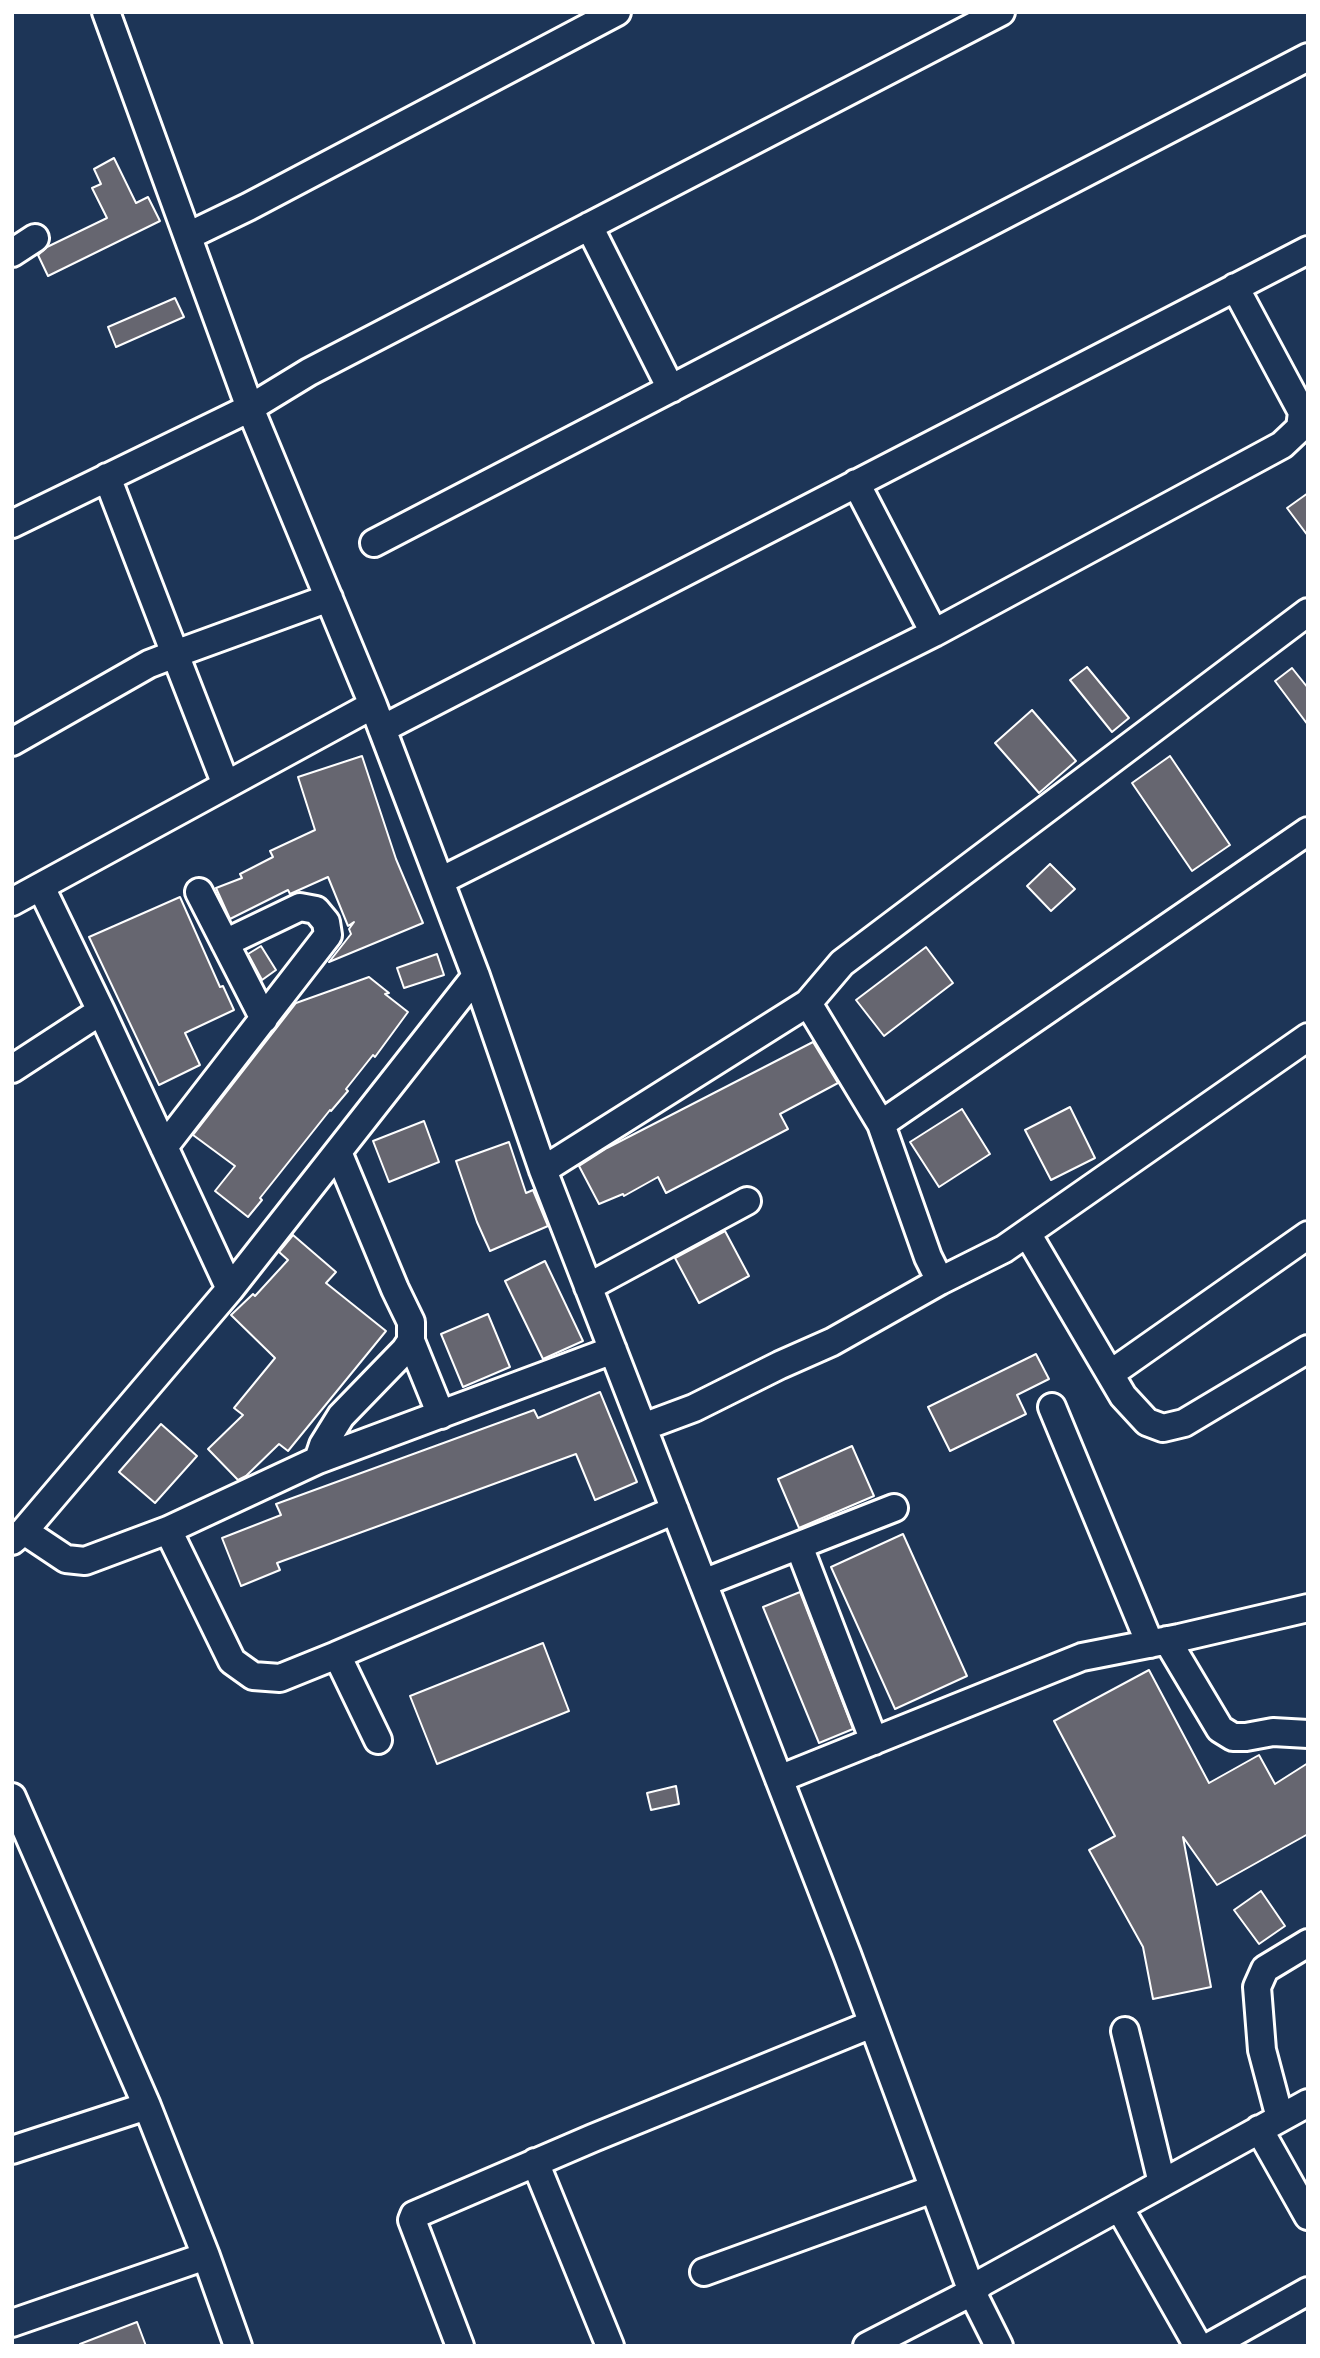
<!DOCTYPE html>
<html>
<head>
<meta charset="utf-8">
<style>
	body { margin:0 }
	#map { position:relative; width:1320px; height:2358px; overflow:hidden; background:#1d3557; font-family:"Balsamiq Sans",sans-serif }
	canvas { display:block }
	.frame { position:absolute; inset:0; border:14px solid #fff; pointer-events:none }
</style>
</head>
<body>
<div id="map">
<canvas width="1320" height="2358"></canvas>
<div class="frame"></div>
</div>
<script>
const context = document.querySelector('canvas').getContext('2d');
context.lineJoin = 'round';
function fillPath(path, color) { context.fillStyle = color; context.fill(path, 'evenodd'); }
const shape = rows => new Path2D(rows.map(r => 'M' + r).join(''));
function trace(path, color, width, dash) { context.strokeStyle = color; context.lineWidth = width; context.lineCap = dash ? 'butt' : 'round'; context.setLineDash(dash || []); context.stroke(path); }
const building = shape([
	[114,158,136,203,148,197,160,221,48,276,38,255,47,247,107,218,92,188,101,184,94,169,114,158],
	[175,298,184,317,116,347,108,327,175,298],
	[1308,493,1308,536,1287,508,1308,493],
	[1087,667,1129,718,1112,732,1070,680,1087,667],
	[1292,668,1308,688,1308,725,1275,681,1292,668],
	[1032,710,1076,761,1039,793,995,743,1032,710],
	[362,756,396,859,423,923,329,962,351,934,349,929,354,922,348,926,328,877,290,894,288,890,230,919,216,888,242,878,240,874,273,857,270,851,315,830,298,777,362,756],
	[1170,756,1230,845,1192,871,1132,783,1170,756],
	[1050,864,1075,889,1051,911,1027,886,1050,864],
	[180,897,220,987,223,986,234,1010,185,1033,200,1065,159,1085,89,937,180,897],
	[261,946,276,970,262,980,248,954,261,946],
	[926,947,953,983,884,1036,856,1000,926,947],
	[437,954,444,975,404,988,397,968,437,954],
	[369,977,389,993,385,994,408,1012,375,1057,373,1055,346,1089,348,1091,331,1111,330,1110,260,1198,262,1200,248,1217,215,1191,235,1166,193,1135,296,1003,369,977],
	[813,1042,838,1083,780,1114,788,1129,666,1193,658,1177,624,1196,623,1194,599,1204,579,1166,607,1148,813,1042],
	[1070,1107,1095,1158,1051,1180,1025,1130,1070,1107],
	[962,1109,990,1154,939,1187,910,1142,962,1109],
	[424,1121,439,1162,389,1182,373,1141,424,1121],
	[509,1142,526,1193,533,1190,548,1226,490,1251,477,1222,456,1161,509,1142],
	[725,1231,749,1276,699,1303,675,1258,725,1231],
	[293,1235,336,1272,326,1283,386,1331,288,1451,279,1444,246,1476,238,1480,208,1449,243,1415,234,1408,275,1358,231,1315,253,1294,255,1296,288,1260,279,1252,293,1235],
	[545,1261,583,1341,543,1359,505,1281,545,1261],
	[488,1314,510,1367,463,1387,441,1334,488,1314],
	[1036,1354,1049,1379,1017,1395,1026,1414,950,1451,928,1407,1036,1354],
	[600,1392,637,1482,595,1500,576,1454,277,1563,280,1570,241,1586,222,1538,281,1515,276,1504,534,1410,538,1418,600,1392],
	[161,1424,197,1456,155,1503,119,1472,161,1424],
	[852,1446,874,1496,799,1528,778,1479,852,1446],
	[903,1534,967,1676,895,1709,831,1567,903,1534],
	[800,1592,853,1729,819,1743,763,1607,800,1592],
	[543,1643,569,1711,437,1764,410,1696,543,1643],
	[1149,1670,1209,1783,1259,1755,1275,1784,1308,1763,1308,1834,1217,1885,1183,1837,1211,1987,1153,1999,1143,1947,1089,1850,1115,1836,1054,1721,1149,1670],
	[676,1786,679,1804,651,1810,647,1793,676,1786],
	[1261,1891,1285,1926,1259,1944,1234,1910,1261,1891],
	[137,2322,146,2346,80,2346,80,2344,137,2322]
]);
const minor = shape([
	[106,12,250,408,373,705,476,976,543,1170,847,1954,972,2292,999,2346],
	[589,226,671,389],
	[188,236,248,207,617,12],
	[12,253,35,238],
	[856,483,934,633],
	[12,524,250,408,309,372,1001,12],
	[374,543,1308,57],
	[382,729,1308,250],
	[12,742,149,664,175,654,107,477],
	[226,785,175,654,329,598],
	[440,881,934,633,1282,445,1300,428,1302,412,1235,287],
	[41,887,101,1011,230,1289],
	[199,892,264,1019],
	[12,902,373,705],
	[808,1003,881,1124,928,1257,940,1281],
	[12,1069,101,1011],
	[881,1124,1308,831],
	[164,1147,328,935,326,922,316,910,300,907,225,943],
	[543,1170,808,1003,842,963,1308,612],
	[1027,1233,1123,1396,1147,1422,1163,1428,1184,1423,1308,1349],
	[588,1287,747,1201],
	[411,1341,441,1415],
	[1110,1374,1308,1235],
	[1052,1407,1150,1644],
	[643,1427,694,1408,780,1365,832,1342,940,1281,1004,1249,1308,1037],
	[318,1460,323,1445,341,1416,405,1350,411,1341,411,1322,395,1289,338,1152],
	[168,1530,232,1661,253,1676,280,1678,337,1655],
	[24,1531,66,1559,85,1561,168,1530,318,1460,613,1350],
	[12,1541,24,1531,230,1289,476,976],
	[799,1546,874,1741],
	[703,1583,894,1508],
	[1167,1640,1220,1729,1233,1737,1246,1737,1273,1732,1308,1734],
	[378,1740,337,1655,675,1510],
	[779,1779,1082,1657,1179,1638,1308,1608],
	[12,1797,147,2106,206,2256,238,2346],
	[1125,2031,1162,2183],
	[1280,2118,1262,2050,1257,1987,1265,1969,1308,1943],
	[1259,2129,1308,2216],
	[12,2150,147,2106],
	[535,2162,610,2346],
	[1119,2207,1198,2346],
	[704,2272,933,2189],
	[12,2323,206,2256],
	[460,2346,412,2220,414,2215,593,2138,872,2024],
	[867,2346,972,2292,983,2282,1308,2103],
	[1210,2346,1308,2291]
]);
fillPath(building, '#666670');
trace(building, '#fff', 2);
trace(minor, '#fff', 32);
trace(minor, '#1d3557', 26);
</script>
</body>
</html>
